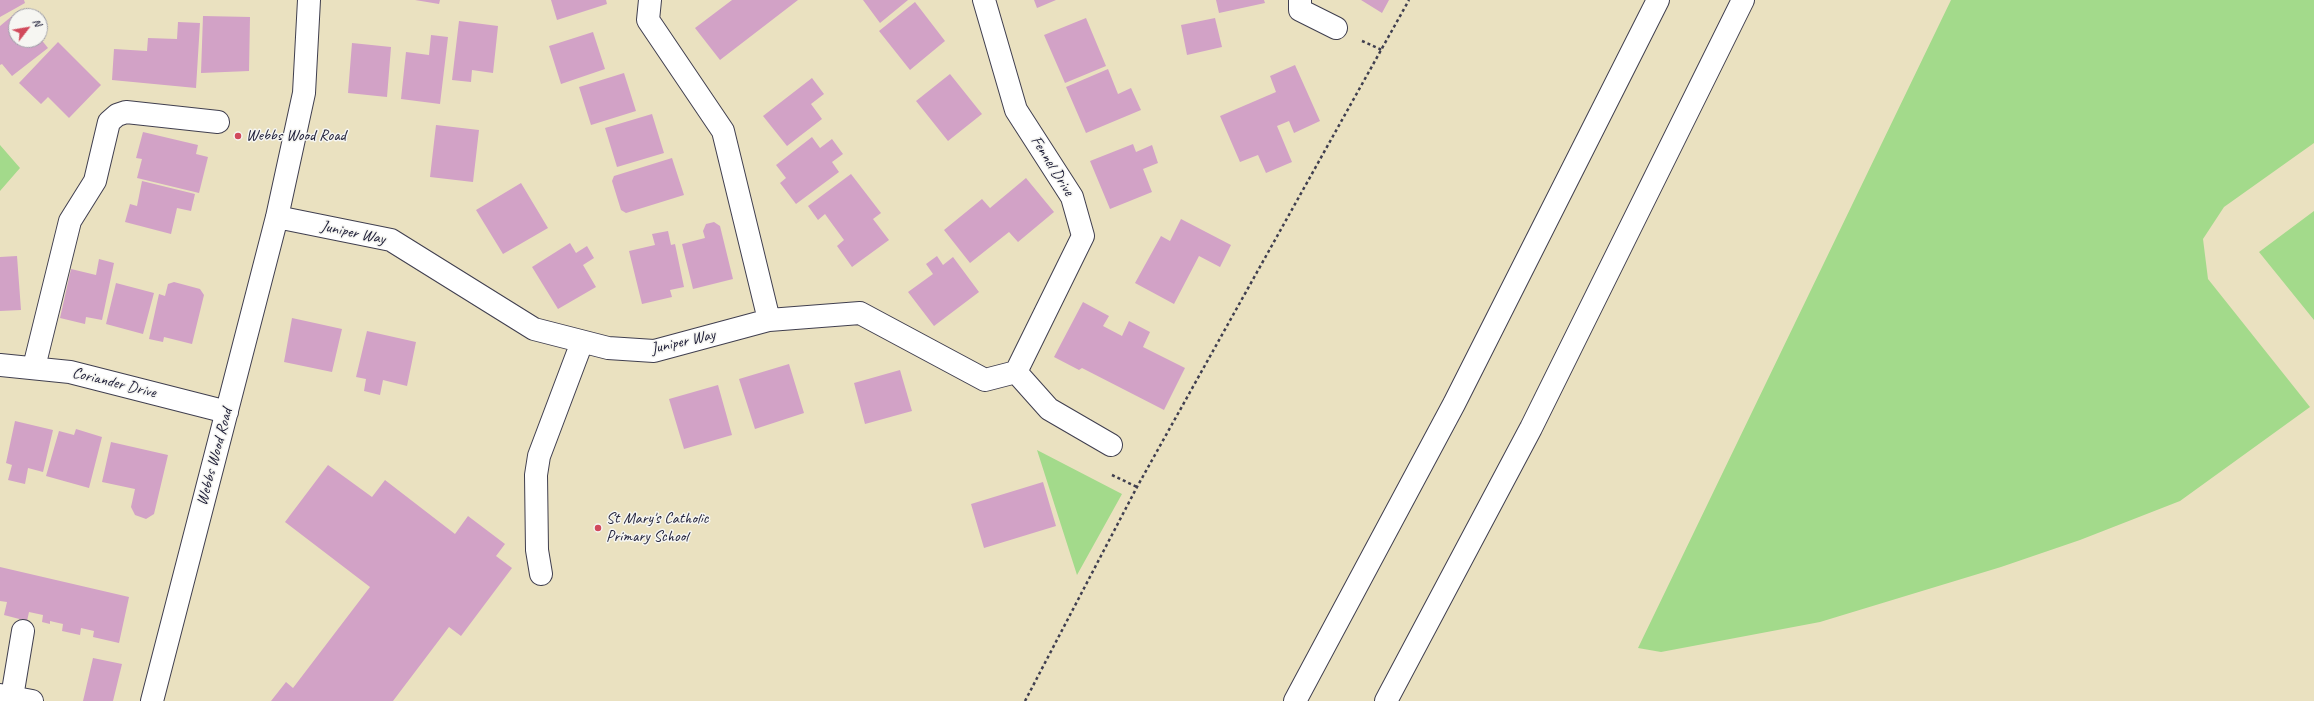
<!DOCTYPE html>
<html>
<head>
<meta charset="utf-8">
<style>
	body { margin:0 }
	#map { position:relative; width:2314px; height:701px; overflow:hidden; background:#eae1c0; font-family:Caveat,sans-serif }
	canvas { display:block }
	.north { position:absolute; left:8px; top:8px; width:40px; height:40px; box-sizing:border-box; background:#f6f6f2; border:1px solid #a1a1a9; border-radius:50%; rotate:59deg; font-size:11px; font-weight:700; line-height:16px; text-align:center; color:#22223b }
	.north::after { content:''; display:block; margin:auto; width:14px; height:18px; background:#d1495b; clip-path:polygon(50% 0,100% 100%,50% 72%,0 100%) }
</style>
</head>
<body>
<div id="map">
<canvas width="2314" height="701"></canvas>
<div class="north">N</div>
</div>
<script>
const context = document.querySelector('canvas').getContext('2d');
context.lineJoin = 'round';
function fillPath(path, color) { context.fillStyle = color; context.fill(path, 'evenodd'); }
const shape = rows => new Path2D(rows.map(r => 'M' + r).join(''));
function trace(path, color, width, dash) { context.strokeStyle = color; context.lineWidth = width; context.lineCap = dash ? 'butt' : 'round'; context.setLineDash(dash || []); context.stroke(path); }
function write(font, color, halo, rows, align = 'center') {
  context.font = font + ' Caveat,sans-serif'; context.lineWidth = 3; context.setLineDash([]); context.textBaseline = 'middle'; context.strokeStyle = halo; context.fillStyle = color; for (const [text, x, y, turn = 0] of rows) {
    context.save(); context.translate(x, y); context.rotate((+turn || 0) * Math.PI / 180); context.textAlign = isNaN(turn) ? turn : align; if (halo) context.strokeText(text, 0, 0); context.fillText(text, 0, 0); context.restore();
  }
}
const green = shape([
	[1951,0,2314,0,2314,143,2224,207,2203,239,2208,279,2310,407,2180,501,2080,540,2001,567,1820,622,1661,652,1638,648],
	[0,145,20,168,0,191],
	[2314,211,2314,320,2259,252],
	[1037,450,1122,494,1077,575]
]);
const building = shape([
	[0,0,24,0,25,3,0,17],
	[415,0,440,0,439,4],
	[551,0,606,0,607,4,557,20],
	[732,0,798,0,720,60,695,28],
	[863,0,908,0,880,23],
	[1034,0,1056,0,1037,8],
	[1216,0,1264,0,1265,3,1219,13],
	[1361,0,1389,0,1382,13],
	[915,2,945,41,910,70,879,31],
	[18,11,22,16,16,16,16,40,40,40,40,38,48,48,12,76,2,64,0,65,0,26],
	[203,16,250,17,249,71,201,73],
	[1086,18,1106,66,1065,83,1044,35],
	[1215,18,1222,47,1187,55,1181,25],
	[459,21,498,26,493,73,472,70,471,82,452,80],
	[178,22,200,23,196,88,112,80,114,49,147,51,148,38,177,39],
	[593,32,605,69,561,84,549,46],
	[431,35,448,37,440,104,401,99,406,52,429,55],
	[58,42,101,85,69,118,48,97,41,104,19,83],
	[352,43,391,47,387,97,348,93],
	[1295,65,1320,121,1294,133,1289,121,1277,126,1292,162,1266,173,1258,155,1240,162,1220,116,1276,92,1270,76],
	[1108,69,1118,94,1131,88,1141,110,1086,133,1066,87],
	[624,73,636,111,591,125,579,87],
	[950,74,982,114,948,141,916,101],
	[812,78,824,94,811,104,822,119,787,146,763,116],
	[652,114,664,153,617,167,605,128],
	[436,125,479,130,473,182,430,177],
	[143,132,198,145,196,154,208,157,199,193,137,178,142,159,136,158],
	[812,137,820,148,832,139,843,154,832,162,839,172,796,204,780,183,786,178,776,165],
	[1133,144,1136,152,1152,145,1158,163,1143,169,1152,192,1110,209,1090,161],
	[672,158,684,195,626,213,621,210,612,181,614,176],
	[851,174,881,213,873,219,889,240,852,267,837,246,844,240,830,221,825,214,818,220,808,206],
	[1026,178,1054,212,1018,242,1009,232,970,263,944,230,982,199,990,208],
	[142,181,195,194,191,211,177,208,171,234,125,222,130,204,137,206],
	[521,183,548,228,503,254,476,210],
	[1181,219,1231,245,1220,267,1199,256,1174,304,1135,283,1161,236,1170,241],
	[714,222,720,226,733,279,693,289,682,244,705,238,703,231,706,224],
	[668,231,671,245,675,244,684,287,670,290,672,297,642,304,629,251,655,245,652,234],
	[570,243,576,253,587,246,594,258,583,265,596,287,558,309,532,267],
	[17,256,21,310,0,311,0,257],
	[937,256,943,265,953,257,979,292,934,326,908,292,933,274,926,264],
	[99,259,114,263,102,320,86,317,85,324,60,318,71,269,96,275],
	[174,282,200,289,204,295,192,344,164,337,163,342,149,339,159,294,165,296,168,284],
	[116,283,154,293,143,334,106,324],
	[1083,302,1109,316,1103,326,1122,336,1129,321,1150,332,1143,347,1185,368,1164,410,1082,368,1079,370,1054,357],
	[292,318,342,329,332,372,284,362],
	[367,331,416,342,407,386,383,380,380,395,364,391,366,379,356,377],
	[789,364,804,413,755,429,739,379],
	[900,370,912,411,865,424,854,383],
	[718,385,732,435,684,449,669,399],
	[15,421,53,430,43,472,28,468,25,484,8,480,12,465,6,463],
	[76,429,102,437,89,488,46,476,59,431,74,435],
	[111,442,168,455,154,514,146,519,135,515,131,507,135,489,102,482],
	[328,465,372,497,385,480,455,534,468,516,505,544,496,556,512,568,461,636,449,627,393,701,271,701,286,682,293,688,370,587,285,522],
	[1043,482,1056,526,984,548,971,504],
	[0,567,129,597,119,643,93,637,94,631,81,628,80,635,62,631,63,624,50,621,50,624,42,622,43,615,29,612,27,621,4,615,7,602,0,601],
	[93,658,122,664,113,701,83,701]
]);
const path = shape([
	[1362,41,1382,50],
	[1112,475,1137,487],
	[1025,701,1137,487,1409,0]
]);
const minor = shape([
	[650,0,648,20,723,131,769,320],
	[1300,0,1300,10,1336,28],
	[277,217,391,240,534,329,608,348,654,351,769,320,860,313,985,380,1016,372,1083,236,1072,197,1016,110,984,0],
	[0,365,70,372,227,412],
	[34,367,70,221,95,181,109,122,117,115,126,112,218,122],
	[1016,372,1049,409,1111,445],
	[541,574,537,550,536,475,539,456,582,342],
	[0,695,32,701],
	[12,697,23,631],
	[152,701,277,217,304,93,309,0]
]);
const highway = shape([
	[1295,701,1454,404,1658,0],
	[1386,701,1531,428,1743,0]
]);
const markers = [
	[238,136,4,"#d1495b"],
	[598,528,4,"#d1495b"]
];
const poiNames = [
	["Webbs Wood Road",246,136],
	["St Mary's Catholic",606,519],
	["Primary School",606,537]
];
const streetNames = [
	["Fennel Drive",1052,166,58],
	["Juniper Way",353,233,12],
	["Juniper Way",683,342,-13],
	["Coriander Drive",114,383,14],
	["Webbs Wood Road",215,457,-75]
];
fillPath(green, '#a3da8b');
fillPath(building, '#d2a2c6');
trace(minor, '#403f4f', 24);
trace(highway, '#403f4f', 24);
trace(path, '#403f4f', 2.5, [3, 3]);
trace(minor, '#fff', 22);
trace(highway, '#fff', 22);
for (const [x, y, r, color] of markers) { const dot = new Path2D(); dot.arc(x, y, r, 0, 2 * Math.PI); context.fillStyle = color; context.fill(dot); trace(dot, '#f6f6f2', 1.5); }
write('16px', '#22223b', '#f6f6f2', poiNames, 'left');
write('16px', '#22223b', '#f6f6f2', streetNames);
</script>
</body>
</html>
